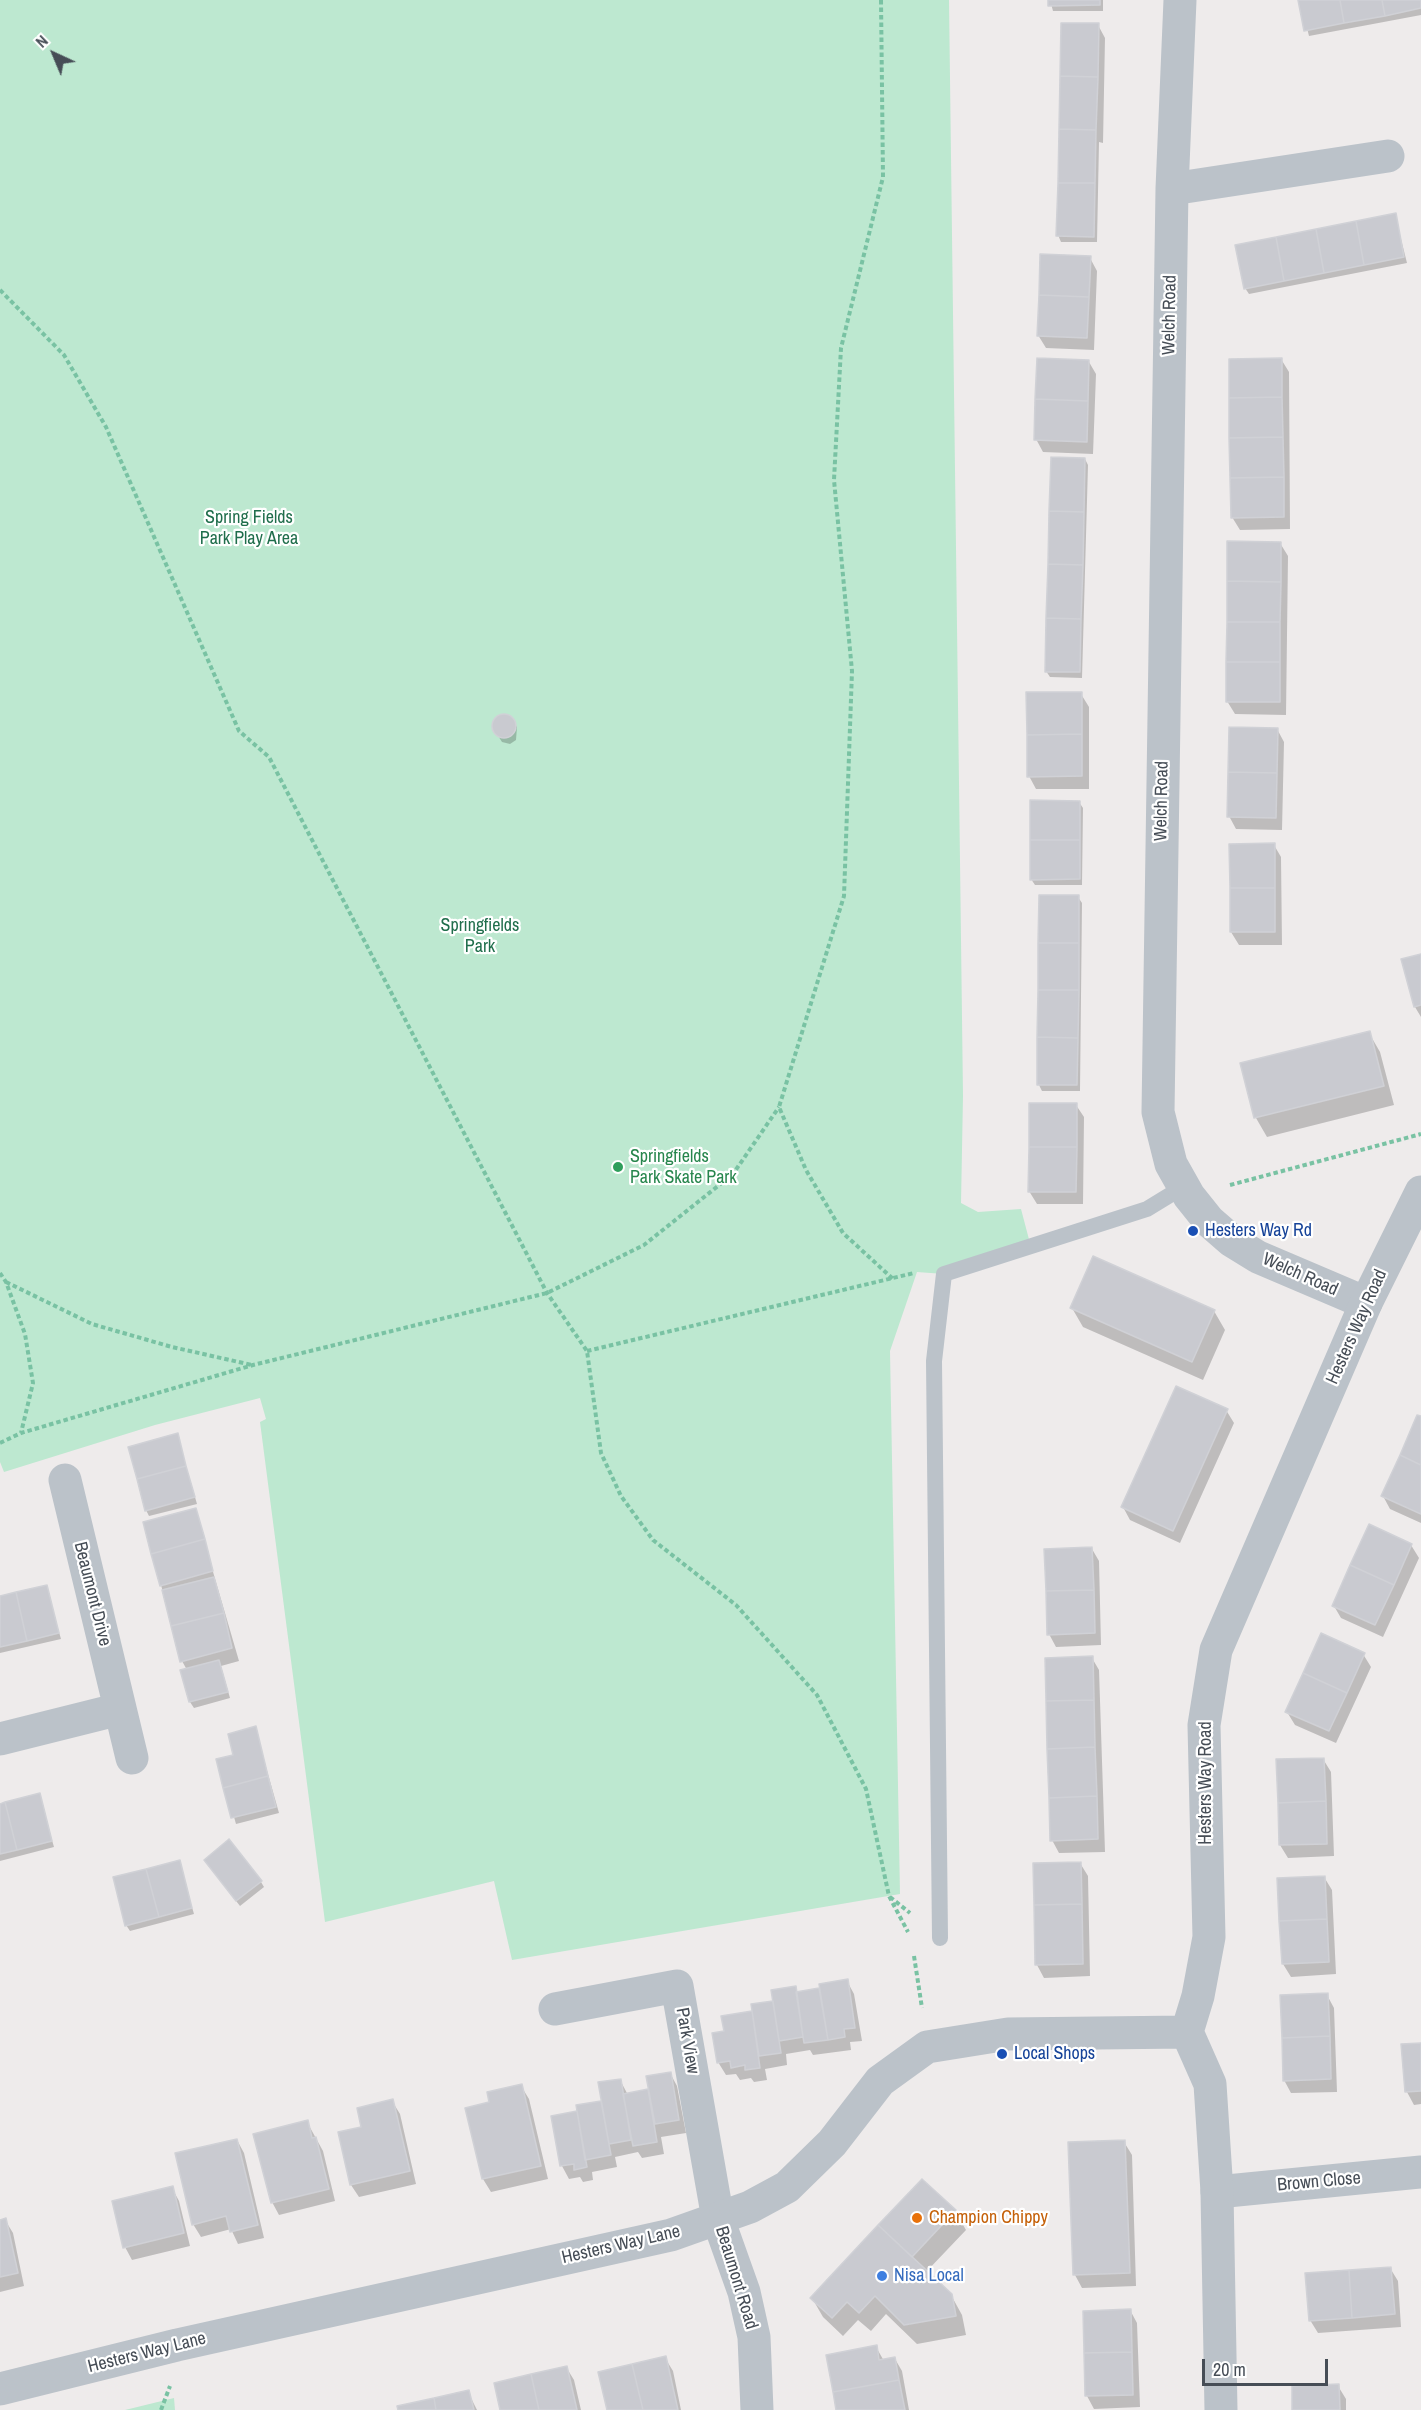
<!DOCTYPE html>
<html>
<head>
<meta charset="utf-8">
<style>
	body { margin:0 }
	#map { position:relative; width:1421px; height:2410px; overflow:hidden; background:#eeebeb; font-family:"Archivo Narrow",sans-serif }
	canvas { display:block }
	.north { position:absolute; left:24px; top:24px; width:60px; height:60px; -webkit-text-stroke:4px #fff; paint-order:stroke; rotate:316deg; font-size:16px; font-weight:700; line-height:24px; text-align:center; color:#464d56 }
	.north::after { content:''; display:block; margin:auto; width:21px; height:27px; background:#464d56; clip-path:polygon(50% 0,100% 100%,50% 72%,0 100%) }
	.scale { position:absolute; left:1202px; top:2359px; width:126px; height:27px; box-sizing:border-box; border:3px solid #464d56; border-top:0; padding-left:8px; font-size:18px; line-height:21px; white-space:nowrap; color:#464d56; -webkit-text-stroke:4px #fff; paint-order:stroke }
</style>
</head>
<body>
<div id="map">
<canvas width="1421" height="2410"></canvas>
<div class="north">N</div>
<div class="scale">20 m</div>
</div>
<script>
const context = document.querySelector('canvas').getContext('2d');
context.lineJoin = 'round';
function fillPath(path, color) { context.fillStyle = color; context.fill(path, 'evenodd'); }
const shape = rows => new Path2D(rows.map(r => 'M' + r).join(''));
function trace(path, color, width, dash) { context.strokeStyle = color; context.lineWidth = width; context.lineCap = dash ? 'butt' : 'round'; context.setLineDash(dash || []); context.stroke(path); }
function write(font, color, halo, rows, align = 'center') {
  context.font = font + ' "Archivo Narrow",sans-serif'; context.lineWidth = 4.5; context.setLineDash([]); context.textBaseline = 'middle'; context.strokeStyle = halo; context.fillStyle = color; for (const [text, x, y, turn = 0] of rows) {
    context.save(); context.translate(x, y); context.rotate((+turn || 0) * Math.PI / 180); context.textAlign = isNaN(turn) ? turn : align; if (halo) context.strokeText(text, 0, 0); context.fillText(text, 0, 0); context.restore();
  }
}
const green = shape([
	[0,0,949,0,963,1096,961,1203,978,1212,1021,1209,1031,1247,944,1274,917,1272,890,1351,900,1894,512,1960,494,1881,325,1922,260,1422,266,1419,260,1398,155,1425,4,1472,0,1462],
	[174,2398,175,2410,125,2410]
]);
const shadow = shape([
	[1050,0,1103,0,1103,11,1053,11],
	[1300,0,1421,0,1421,15,1309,36],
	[1098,25,1105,38,1103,143,1099,142,1097,242,1061,242,1058,235],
	[1395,215,1407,263,1249,294,1245,288],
	[1090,258,1097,271,1094,350,1046,348,1038,335],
	[1281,359,1289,372,1290,529,1240,530,1232,517],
	[1089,362,1096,374,1093,454,1043,452,1036,439],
	[1085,459,1088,465,1082,678,1050,677,1046,671],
	[1280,543,1288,556,1286,715,1235,714,1227,701],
	[1081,694,1089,707,1089,789,1036,789,1029,776],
	[501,716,513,721,517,727,516,740,510,744,502,742,495,731,496,719],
	[1277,729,1284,742,1282,830,1236,829,1229,816],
	[1079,802,1083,808,1082,885,1035,885,1031,879],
	[1274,845,1281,857,1282,945,1239,945,1231,932],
	[1078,897,1082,903,1080,1091,1042,1091,1039,1085],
	[1421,956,1421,1017,1415,1007,1403,960],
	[1369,1033,1380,1052,1394,1105,1267,1137,1256,1118,1242,1065],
	[1076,1105,1084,1117,1083,1204,1037,1204,1029,1191],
	[1072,1308,1214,1311,1225,1330,1203,1380,1083,1327],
	[1226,1410,1234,1423,1180,1543,1130,1520,1123,1507],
	[1421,1418,1421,1523,1390,1509,1383,1496],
	[177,1435,197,1504,149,1516,146,1510],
	[195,1510,239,1661,221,1666,230,1698,194,1708,190,1702,187,1670,182,1661,161,1585],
	[1411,1545,1419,1558,1383,1637,1341,1618,1334,1606],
	[1092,1549,1099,1561,1101,1645,1056,1647,1049,1634],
	[46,1586,61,1639,0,1653,0,1597],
	[1363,1654,1371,1667,1336,1743,1295,1725,1287,1712],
	[1092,1658,1099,1670,1105,1852,1059,1853,1052,1840],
	[255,1728,279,1813,236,1824,218,1760,235,1756],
	[1323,1759,1331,1772,1334,1856,1288,1858,1280,1845],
	[39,1795,54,1847,0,1861,0,1805],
	[179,1862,194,1914,130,1931,126,1925],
	[1080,1863,1088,1876,1090,1976,1044,1978,1037,1965],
	[209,1866,261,1882,264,1887,240,1906],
	[1324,1877,1332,1890,1336,1974,1291,1977,1283,1964,1279,1879],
	[847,1981,854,1994,862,2041,850,2042,851,2050,813,2055,810,2050,786,2054,787,2065,765,2069,767,2080,754,2082,751,2078,740,2080,736,2074,726,2075,718,2062,725,2032,723,2017,754,2012,775,2002,795,1988,798,1993],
	[1327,1995,1334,2008,1337,2092,1291,2093,1284,2080],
	[1421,2044,1421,2104,1414,2105,1407,2092],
	[670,2073,677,2086,686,2133,661,2137,664,2154,642,2158,638,2152,615,2157,617,2167,592,2172,593,2180,583,2182,580,2177,569,2179,562,2166,579,2113,578,2107,603,2102,620,2080,628,2095,650,2090],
	[521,2086,529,2099,548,2179,491,2192,483,2179,467,2109,491,2103],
	[392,2101,400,2114,416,2184,359,2197,351,2185],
	[307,2122,323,2151,335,2201,279,2215,272,2202],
	[237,2140,244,2153,264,2238,238,2244,231,2229,201,2237,193,2224],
	[1124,2142,1132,2155,1136,2286,1082,2288,1075,2275],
	[172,2188,179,2201,190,2246,132,2260,125,2247],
	[955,2211,966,2230,926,2272,951,2295,962,2315,966,2335,917,2344,886,2314,871,2331,858,2320,843,2336,823,2317,812,2298],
	[5,2220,13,2233,24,2286,0,2292,0,2221],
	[1390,2268,1398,2281,1401,2327,1318,2333,1310,2320],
	[1130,2310,1137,2323,1140,2407,1094,2409,1087,2396],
	[876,2347,884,2361,895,2359,902,2371,909,2410,838,2410],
	[665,2358,673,2371,681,2410,608,2410],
	[566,2367,574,2380,581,2410,502,2410],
	[1338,2386,1346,2399,1346,2410,1294,2410],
	[468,2392,477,2410,399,2410]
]);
const building = shape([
	[1048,0,1100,0,1100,5,1048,6,1048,0],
	[1298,0,1340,0,1344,23,1304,31,1298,0],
	[1340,0,1382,0,1385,16,1344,23,1340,0],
	[1382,0,1421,0,1421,8,1385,16,1382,0],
	[1061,23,1099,23,1098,77,1060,76,1061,23],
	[1060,76,1098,77,1096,130,1059,129,1060,76],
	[1059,129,1096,130,1095,183,1058,183,1059,129],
	[1058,183,1095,183,1094,237,1056,236,1058,183],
	[1396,213,1404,257,1364,265,1356,221,1396,213],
	[1356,221,1364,265,1324,273,1316,229,1356,221],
	[1316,229,1324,273,1284,281,1276,237,1316,229],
	[1276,237,1284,281,1244,289,1235,245,1276,237],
	[1040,254,1091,256,1089,297,1039,295,1040,254],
	[1039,295,1089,297,1087,338,1037,336,1039,295],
	[1037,358,1089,360,1088,401,1035,399,1037,358],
	[1282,358,1282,397,1229,398,1229,359,1282,358],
	[1282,397,1283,437,1229,438,1229,398,1282,397],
	[1035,399,1088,401,1087,442,1034,440,1035,399],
	[1283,437,1284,477,1230,478,1229,438,1283,437],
	[1051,457,1085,458,1084,512,1049,511,1051,457],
	[1284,477,1284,517,1231,518,1230,478,1284,477],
	[1049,511,1084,512,1083,565,1048,564,1049,511],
	[1227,541,1281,542,1281,582,1227,581,1227,541],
	[1048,564,1083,565,1081,619,1046,618,1048,564],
	[1227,581,1281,582,1280,622,1227,622,1227,581],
	[1046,618,1081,619,1080,672,1045,672,1046,618],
	[1227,622,1280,622,1280,662,1226,662,1227,622],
	[1226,662,1280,662,1280,702,1226,702,1226,662],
	[1026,692,1082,692,1082,734,1027,735,1026,692],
	'492 726a12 12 0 1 1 24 0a12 12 0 1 1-24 0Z',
	[1229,727,1278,728,1277,773,1228,772,1229,727],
	[1082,734,1082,776,1027,777,1027,735,1082,734],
	[1228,772,1277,773,1276,818,1227,817,1228,772],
	[1030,800,1080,801,1080,840,1030,840,1030,800],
	[1030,840,1080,840,1080,879,1030,880,1030,840],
	[1275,843,1275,888,1230,888,1229,844,1275,843],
	[1230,888,1275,888,1275,932,1230,932,1230,888],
	[1039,895,1079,895,1079,943,1038,943,1039,895],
	[1038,943,1079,943,1079,990,1038,990,1038,943],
	[1421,954,1421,1005,1414,1007,1401,959,1421,954],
	[1038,990,1079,990,1078,1038,1037,1037,1038,990],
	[1370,1031,1384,1086,1254,1118,1240,1063,1370,1031],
	[1037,1037,1078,1038,1077,1085,1037,1085,1037,1037],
	[1029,1103,1077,1103,1077,1147,1029,1147,1029,1103],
	[1029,1147,1077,1147,1076,1192,1028,1192,1029,1147],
	[1093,1256,1215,1310,1192,1362,1070,1308,1093,1256],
	[1176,1386,1228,1409,1173,1531,1121,1507,1176,1386],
	[1417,1415,1421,1416,1421,1465,1400,1455,1417,1415],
	[178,1433,186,1466,137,1479,128,1447,178,1433],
	[1400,1455,1421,1465,1421,1514,1381,1496,1400,1455],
	[186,1466,195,1497,145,1511,137,1479,186,1466],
	[196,1508,205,1539,151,1554,143,1522,196,1508],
	[1369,1524,1412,1544,1394,1585,1350,1565,1369,1524],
	[205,1539,213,1571,160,1586,151,1554,205,1539],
	[1092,1547,1094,1590,1046,1591,1044,1549,1092,1547],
	[1350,1565,1394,1585,1375,1625,1332,1606,1350,1565],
	[214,1577,224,1613,171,1626,162,1590,214,1577],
	[47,1585,59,1633,27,1641,16,1592,47,1585],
	[1094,1590,1095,1633,1047,1635,1046,1591,1094,1590],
	[16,1592,27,1641,0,1647,0,1596,16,1592],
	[224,1613,232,1648,180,1662,171,1626,224,1613],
	[1321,1633,1365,1653,1347,1693,1303,1673,1321,1633],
	[1093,1656,1094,1700,1046,1701,1045,1658,1093,1656],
	[219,1660,228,1692,189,1702,180,1670,219,1660],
	[1303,1673,1347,1693,1329,1731,1285,1712,1303,1673],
	[1094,1700,1095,1747,1047,1749,1046,1701,1094,1700],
	[256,1726,268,1776,223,1788,216,1759,233,1755,228,1734,256,1726],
	[1095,1747,1097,1796,1049,1798,1047,1749,1095,1747],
	[1324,1758,1326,1801,1278,1803,1276,1759,1324,1758],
	[268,1776,276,1807,231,1818,223,1788,268,1776],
	[40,1793,52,1841,17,1850,5,1802,40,1793],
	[1097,1796,1098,1839,1050,1841,1049,1798,1097,1796],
	[1326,1801,1327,1844,1279,1845,1278,1803,1326,1801],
	[5,1802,17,1850,0,1854,0,1804,5,1802],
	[229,1839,262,1881,236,1901,204,1860,229,1839],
	[180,1860,192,1908,159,1917,146,1869,180,1860],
	[1081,1862,1082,1904,1034,1905,1033,1863,1081,1862],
	[146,1869,159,1917,125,1926,113,1877,146,1869],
	[1325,1876,1327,1919,1279,1921,1277,1878,1325,1876],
	[1082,1904,1083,1964,1035,1965,1034,1905,1082,1904],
	[1327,1919,1329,1962,1282,1964,1279,1921,1327,1919],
	[848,1979,855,2028,844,2029,845,2037,828,2040,819,1984,848,1979],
	[796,1986,803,2037,779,2041,771,1990,796,1986],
	[819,1988,828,2040,804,2043,796,1992,819,1988],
	[1328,1993,1330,2036,1282,2038,1280,1995,1328,1993],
	[773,2001,781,2053,759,2056,751,2004,773,2001],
	[752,2011,760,2068,745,2070,745,2065,731,2068,730,2061,717,2063,712,2033,724,2031,721,2016,752,2011],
	[1330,2036,1331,2079,1283,2081,1282,2038,1330,2036],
	[1421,2043,1421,2091,1405,2092,1401,2044,1421,2043],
	[671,2072,679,2120,655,2124,646,2076,671,2072],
	[621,2079,631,2140,609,2144,598,2082,621,2079],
	[522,2084,541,2166,482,2179,465,2108,489,2102,487,2092,522,2084],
	[648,2089,657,2142,633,2146,623,2094,648,2089],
	[393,2099,410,2171,350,2185,338,2132,361,2127,357,2108,393,2099],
	[601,2101,611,2155,585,2160,576,2105,601,2101],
	[577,2111,587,2167,574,2170,574,2164,560,2166,551,2116,577,2111],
	[308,2120,312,2138,316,2137,329,2189,271,2203,253,2134,308,2120],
	[237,2139,258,2225,230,2232,226,2216,192,2225,175,2153,237,2139],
	[1125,2140,1130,2273,1073,2275,1068,2142,1125,2140],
	[922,2179,956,2210,912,2257,878,2225,922,2179],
	[173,2186,184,2233,123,2248,112,2201,173,2186],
	[6,2218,18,2273,0,2277,0,2220,6,2218],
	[878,2225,952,2294,956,2316,904,2325,875,2296,859,2313,847,2302,832,2318,810,2298,878,2225],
	[1391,2267,1395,2314,1352,2318,1349,2270,1391,2267],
	[1349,2270,1352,2318,1309,2321,1305,2273,1349,2270],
	[1131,2309,1132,2352,1084,2353,1083,2311,1131,2309],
	[877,2345,879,2360,895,2357,899,2380,833,2392,826,2355,877,2345],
	[1132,2352,1133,2395,1085,2396,1084,2353,1132,2352],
	[666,2356,678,2410,643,2410,632,2364,666,2356],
	[632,2364,643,2410,607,2410,598,2372,632,2364],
	[567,2366,577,2410,539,2410,531,2374,567,2366],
	[531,2374,539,2410,500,2410,494,2383,531,2374],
	[899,2380,905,2410,836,2410,833,2392,899,2380],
	[1339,2384,1340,2410,1292,2410,1292,2386,1339,2384],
	[469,2390,474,2410,436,2410,434,2398,469,2390],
	[434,2398,436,2410,398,2410,397,2406,434,2398]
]);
const path = shape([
	[881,0,883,177,841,348,834,480,852,671,844,896,779,1107,806,1170,843,1233,893,1279],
	[0,290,64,355,106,427,239,731,269,757,547,1293,587,1351,601,1453,621,1496,653,1540,736,1605,817,1695,866,1789,889,1896,908,1932],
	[1230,1185,1421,1134],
	[0,1273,6,1282,25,1334,33,1383,21,1433],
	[6,1282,92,1324,172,1347,252,1365],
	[587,1351,914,1273],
	[0,1443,21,1433,253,1365,547,1293,644,1245,733,1174,779,1107],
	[890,1897,910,1913],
	[914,1956,922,2008],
	[161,2410,170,2386]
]);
const service = shape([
	[940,1938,934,1361,944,1274,1147,1209,1183,1187]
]);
const minor = shape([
	[1180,0,1172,189,1158,1112,1171,1164,1189,1196,1209,1221,1232,1241,1258,1257,1366,1303],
	[1172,189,1388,156],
	[65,1480,132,1758],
	[0,1739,120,1709],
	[555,2009,677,1986,718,2219,744,2292,754,2337,757,2410],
	[1217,2192,1421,2172]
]);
const tertiary = shape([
	[0,2389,177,2345,671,2235,750,2207,787,2187,832,2143,880,2081,927,2047,1008,2034,1187,2032],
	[1221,2410,1217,2192,1210,2084,1187,2032,1198,1996,1209,1937,1204,1725,1216,1650,1366,1303,1421,1192]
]);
const markers = [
	[618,1167,6,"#2e9e5b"],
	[1193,1231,6,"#1a4fb4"],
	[1002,2054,6,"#1a4fb4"],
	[917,2218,6,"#e8710a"],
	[882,2276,6,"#3f7fe0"]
];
const streetNames = [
	["Welch Road",1170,315,-89],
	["Welch Road",1162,801,-89],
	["Welch Road",1300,1275,24],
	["Hesters Way Road",1357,1327,-66],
	["Beaumont Drive",92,1594,76],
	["Hesters Way Road",1206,1783,-90],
	["Park View",687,2041,80],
	["Brown Close",1319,2182,-5],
	["Hesters Way Lane",621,2245,-13],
	["Beaumont Road",736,2278,73],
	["Hesters Way Lane",147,2353,-14]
];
const parkNames = [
	["Spring Fields",249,518],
	["Park Play Area",249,539],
	["Springfields",480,926],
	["Park",480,947]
];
const leisureNames = [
	["Springfields",630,1157],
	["Park Skate Park",630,1178]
];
const transitNames = [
	["Hesters Way Rd",1205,1231],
	["Local Shops",1014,2054]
];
const foodNames = [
	["Champion Chippy",929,2218]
];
const shopNames = [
	["Nisa Local",894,2276]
];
fillPath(green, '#bde8d0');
fillPath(shadow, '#0003');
fillPath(building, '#c9cad0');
trace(building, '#d0d1d6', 1.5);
trace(path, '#79c2a3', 4, [4.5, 3]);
trace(service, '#bbc2c9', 16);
trace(minor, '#bbc2c9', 33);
trace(tertiary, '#bbc2c9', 33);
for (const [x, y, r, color] of markers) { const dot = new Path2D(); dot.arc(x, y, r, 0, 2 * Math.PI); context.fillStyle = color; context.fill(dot); trace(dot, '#fff', 2); }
write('18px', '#464d56', '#fff', streetNames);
write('18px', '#206e4c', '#fff', parkNames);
write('18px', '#27864d', '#fff', leisureNames, 'left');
write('18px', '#164399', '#fff', transitNames, 'left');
write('18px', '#c56008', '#fff', foodNames, 'left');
write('18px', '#366cbe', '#fff', shopNames, 'left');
</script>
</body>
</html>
